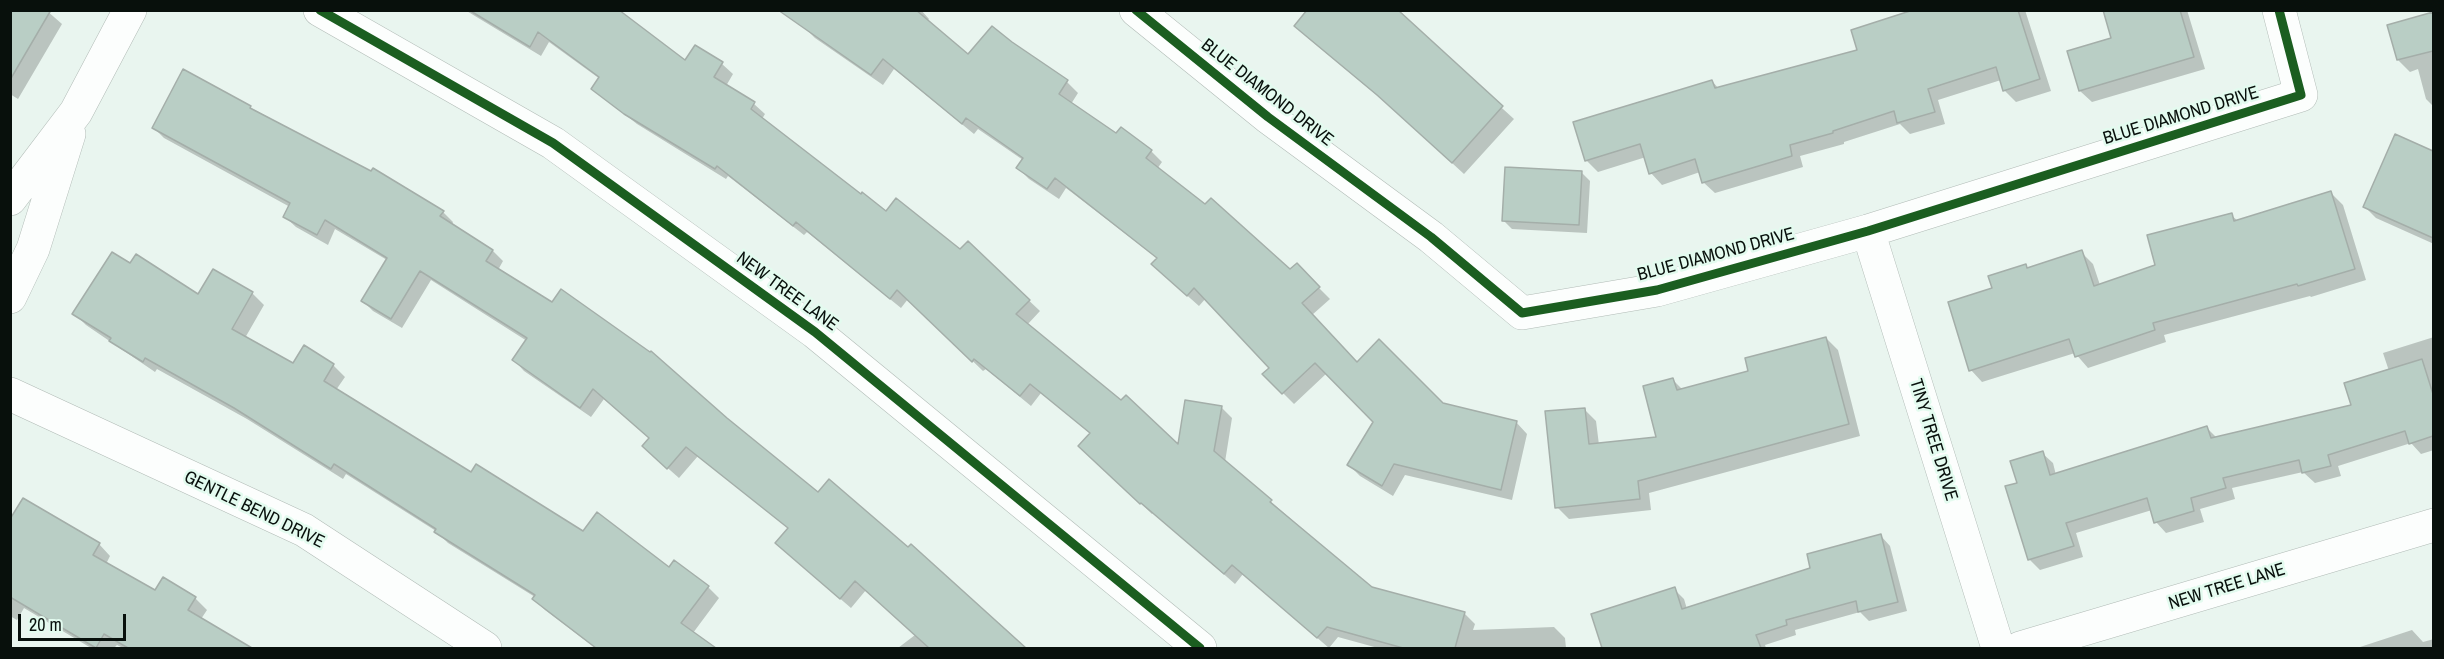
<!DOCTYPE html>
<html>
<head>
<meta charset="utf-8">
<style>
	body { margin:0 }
	#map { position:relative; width:2444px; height:659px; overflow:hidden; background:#e9f5ef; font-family:"Archivo Narrow",sans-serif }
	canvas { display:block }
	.frame { position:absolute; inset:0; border:12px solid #08100c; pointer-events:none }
	.scale { position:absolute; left:18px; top:614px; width:108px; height:27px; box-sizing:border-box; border:3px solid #08100c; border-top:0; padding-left:8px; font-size:18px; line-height:21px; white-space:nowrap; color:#08100c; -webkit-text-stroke:4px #e3fbef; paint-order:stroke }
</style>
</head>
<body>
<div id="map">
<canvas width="2444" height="659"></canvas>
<div class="frame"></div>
<div class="scale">20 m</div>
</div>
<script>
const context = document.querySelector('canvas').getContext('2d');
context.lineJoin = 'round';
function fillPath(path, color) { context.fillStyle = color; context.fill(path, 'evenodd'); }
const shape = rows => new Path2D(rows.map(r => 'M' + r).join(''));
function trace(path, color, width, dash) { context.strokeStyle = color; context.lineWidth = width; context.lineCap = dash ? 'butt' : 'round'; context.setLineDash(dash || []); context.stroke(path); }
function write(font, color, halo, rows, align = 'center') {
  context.font = font + ' "Archivo Narrow",sans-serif'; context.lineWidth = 5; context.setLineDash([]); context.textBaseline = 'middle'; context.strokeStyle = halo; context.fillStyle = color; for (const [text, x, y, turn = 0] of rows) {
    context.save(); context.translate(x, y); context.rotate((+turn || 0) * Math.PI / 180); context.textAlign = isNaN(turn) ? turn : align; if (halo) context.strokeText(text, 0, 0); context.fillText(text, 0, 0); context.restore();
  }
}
const shadow = shape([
	[10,10,46,10,62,24,18,99,10,94],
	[465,10,616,10,686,62,695,47,722,64,733,74,726,86,754,104,765,114,762,119,886,213,960,251,968,243,1040,311,1027,325,1179,447,1221,407,1232,418,1225,462,1371,588,1464,613,1475,624,1473,630,1554,627,1565,638,1566,648,1378,648,1338,637,1329,648,1243,574,1235,584,1153,512,1152,514,1091,457,1091,434,1041,393,1031,406,986,369,983,371,908,299,901,308,807,232,804,235,728,176,726,179,637,124,593,89,600,79,549,42,541,56],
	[815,10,921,10,929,19,927,21,968,56,1012,44,1067,82,1078,93,1071,104,1116,135,1121,129,1151,151,1162,162,1157,169,1290,271,1296,265,1330,299,1312,315,1357,363,1442,405,1516,422,1527,434,1512,500,1405,475,1393,496,1360,476,1349,465,1374,421,1327,373,1294,404,1264,374,1271,368,1206,298,1199,306,1164,275,1158,259,1066,188,1059,199,1029,179,1018,168,1023,160,978,129,974,134,894,69,883,85,815,38,804,27],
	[1394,10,1514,119,1464,174,1391,107,1308,38],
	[1913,10,2025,10,2051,91,2016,102,2004,90,2001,80,1938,100,1945,124,1910,134,1900,124,1844,142,1844,144,1800,156,1803,167,1715,193,1703,182,1700,172,1662,185,1651,173,1646,157,1598,172,1586,160,1712,81,1719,89,1859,51],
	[2105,10,2187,10,2205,69,2092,102,2080,91,2069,52,2113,39],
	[2434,14,2434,107,2426,99,2418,69,2410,72,2398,60,2389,26],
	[183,71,443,212,453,222,452,225,493,251,503,261,498,270,726,419,819,494,998,625,999,623,1026,648,898,648,915,635,866,590,851,608,787,553,789,529,698,456,679,478,654,456,650,439,604,399,591,417,524,371,514,360,527,341,431,280,402,328,373,311,363,301,387,260,335,229,328,245,296,227,285,217,290,207,164,138,153,127],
	[2396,136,2434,153,2434,244,2376,218,2364,206],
	[1582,173,1590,181,1587,233,1512,229,1503,220],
	[2331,193,2343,205,2366,280,2311,297,2310,296,2164,335,2166,342,2088,368,2075,353,1982,382,1971,370,1993,289,2026,266,2029,269,2081,252,2093,264,2100,285,2157,266,2231,215,2238,221],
	[130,265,199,296,252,293,264,305,245,338,293,365,333,365,345,377,336,390,472,474,583,533,708,587,719,598,693,633,714,648,595,648,545,610,534,599,535,597,448,543,436,531,346,474,343,479,247,419,157,369,155,372,86,325,74,313],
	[2434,337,2434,450,2421,454,2411,443,2338,466,2341,476,2315,483,2303,472,2232,488,2235,499,2200,509,2204,522,2166,533,2156,522,2152,510,2076,533,2083,557,2040,570,2029,559,2019,484,2042,453,2053,463,2056,475,2207,428,2217,438,2353,406,2389,371,2383,353],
	[1826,338,1838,350,1860,436,1649,493,1651,510,1569,519,1557,507,1584,409,1596,421,1599,445,1658,439,1673,380,1683,390,1750,372],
	[10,522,99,544,110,556,106,564,155,592,195,598,207,610,201,619,236,645,234,648,123,648,117,645,114,648,91,648,24,608,17,620,10,616],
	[1881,536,1890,546,1907,611,1869,621,1860,612,1795,630,1796,635,1765,645,1766,648,1603,648,1592,614,1674,589,1684,599,1687,609,1812,569],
	[2412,630,2423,642,2434,639,2434,648,2357,648]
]);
const building = shape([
	[10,10,51,10,10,80,10,10],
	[469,10,619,10,685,60,695,45,723,62,714,77,755,102,751,109,861,194,862,192,886,211,896,198,960,249,968,241,1030,300,1016,314,1121,400,1126,395,1178,444,1185,400,1222,406,1214,451,1272,500,1270,502,1372,587,1465,612,1455,648,1403,648,1327,627,1317,638,1232,565,1224,574,1141,503,1140,504,1078,446,1090,433,1030,384,1020,396,974,359,972,362,897,290,890,299,796,222,793,226,717,166,715,169,624,114,591,89,599,77,538,32,530,47,469,10],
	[778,10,916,10,968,54,992,26,1012,42,1068,80,1059,94,1116,133,1121,127,1152,150,1146,158,1205,204,1211,198,1290,269,1297,263,1320,287,1302,303,1357,362,1379,339,1443,403,1517,421,1501,490,1394,464,1382,486,1347,465,1373,422,1315,363,1282,394,1262,374,1269,368,1194,288,1187,296,1151,264,1157,258,1055,178,1047,189,1016,168,1023,158,966,118,962,124,883,59,871,75,778,10],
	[1307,10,1398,10,1503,106,1452,163,1377,95,1294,26,1307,10],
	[1913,10,2018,10,2040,79,2003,91,1996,67,1928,89,1935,112,1897,123,1894,111,1833,131,1833,133,1790,145,1792,156,1702,183,1695,159,1649,174,1640,144,1585,161,1573,122,1712,80,1715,88,1857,50,1851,30,1913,10],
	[2103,10,2180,10,2194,57,2079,91,2067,51,2111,38,2103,10],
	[2433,12,2433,51,2397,60,2387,25,2433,12],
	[183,69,251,106,250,108,371,171,373,168,444,211,440,216,493,250,486,261,552,302,561,289,650,352,651,351,727,418,818,492,829,479,908,547,911,544,1026,648,929,648,855,581,840,599,775,543,788,528,686,447,667,469,642,446,649,438,593,389,580,408,512,360,527,338,420,271,391,319,361,301,387,258,325,220,317,235,283,217,290,203,152,128,183,69],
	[2395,134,2433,151,2433,238,2363,207,2395,134],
	[1505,167,1582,171,1579,225,1502,221,1505,167],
	[2331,191,2355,269,2298,286,2297,284,2153,323,2155,330,2075,357,2069,339,1969,371,1948,302,1992,288,1988,276,2026,264,2027,268,2082,250,2094,286,2155,265,2147,235,2232,213,2234,221,2331,191],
	[112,252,130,263,136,254,198,294,213,269,253,292,232,329,293,363,304,345,334,364,324,381,471,472,476,464,583,531,597,512,669,567,674,560,709,586,681,623,716,648,596,648,532,599,535,595,434,532,436,529,334,464,331,469,234,408,145,358,143,362,109,341,111,338,72,314,112,252],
	[1826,337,1849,424,1638,481,1640,499,1555,508,1545,411,1585,408,1589,444,1656,437,1643,386,1673,378,1677,390,1748,371,1745,358,1826,337],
	[2422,359,2433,394,2433,436,2409,444,2405,431,2328,455,2331,466,2302,473,2299,460,2223,478,2226,488,2191,498,2194,511,2154,523,2147,498,2066,523,2074,546,2028,560,2005,486,2017,483,2010,461,2043,451,2050,475,2207,426,2211,438,2351,405,2344,383,2422,359],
	[23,498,100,543,93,555,155,590,163,577,196,597,188,610,252,648,128,648,104,634,96,648,10,597,10,519,23,498],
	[1881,534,1898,602,1858,612,1856,601,1786,620,1787,625,1756,635,1761,648,1602,648,1591,614,1675,587,1682,609,1810,568,1807,554,1881,534]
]);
const minor = shape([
	[320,10,553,143,815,332,1200,648],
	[1136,10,1268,117,1431,237,1522,313,1657,290,1868,231,2301,95,2279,10],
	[10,199,76,112,130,10],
	[1868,231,1998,648],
	[10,297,33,249,69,134],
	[10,394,304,530,485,648],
	[2020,648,2434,525]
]);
const cycleway = shape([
	[320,10,553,143,815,332,1200,648],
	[1136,10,1268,117,1431,237,1522,313,1657,290,1868,231,2301,95,2279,10]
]);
const streetNames = [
	["BLUE DIAMOND DRIVE",1267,93,38],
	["BLUE DIAMOND DRIVE",2181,116,-17],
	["BLUE DIAMOND DRIVE",1716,255,-15],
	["NEW TREE LANE",787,292,36],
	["TINY TREE DRIVE",1933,440,73],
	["GENTLE BEND DRIVE",254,510,26],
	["NEW TREE LANE",2227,587,-17]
];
fillPath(shadow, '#0003');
fillPath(building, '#b9cec5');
trace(building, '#a4aea9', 1.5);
trace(minor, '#b1bbb6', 34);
trace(minor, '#fcfefd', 33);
trace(cycleway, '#1b5e20', 9);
write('18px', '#08100c', '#e3fbef', streetNames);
</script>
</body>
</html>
